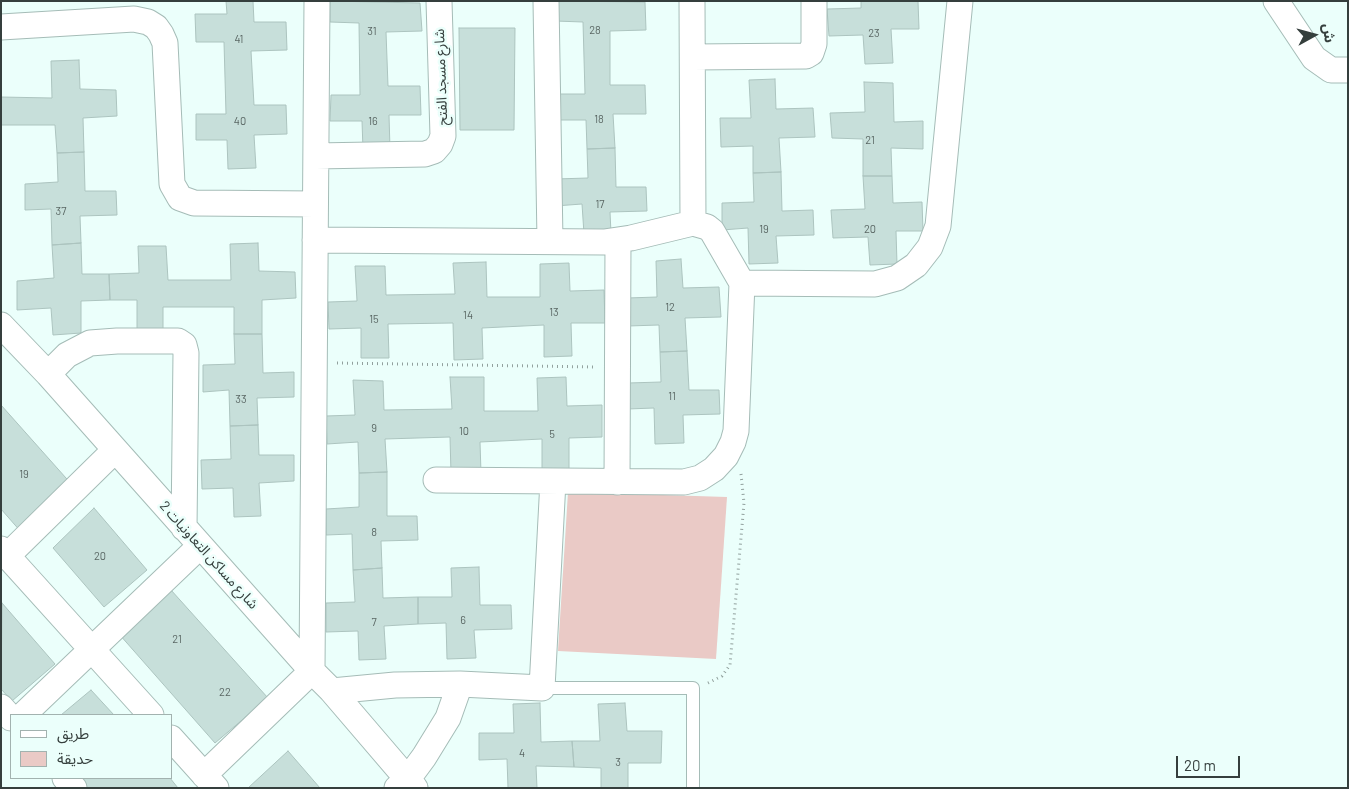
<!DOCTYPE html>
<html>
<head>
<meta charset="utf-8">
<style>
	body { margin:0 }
	#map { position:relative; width:1349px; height:789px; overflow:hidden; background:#ebfffb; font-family:Barlow,"Noto Sans Arabic",sans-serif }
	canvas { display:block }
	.frame { position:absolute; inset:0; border:2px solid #353f3d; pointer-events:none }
	.legend { position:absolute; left:10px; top:714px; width:162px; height:65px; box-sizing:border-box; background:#ebfffb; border:1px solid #a2b2af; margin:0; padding:6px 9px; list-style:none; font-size:15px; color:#353f3d }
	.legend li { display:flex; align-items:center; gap:10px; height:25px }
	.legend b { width:25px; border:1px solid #a2b2af }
	.north { position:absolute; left:1289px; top:10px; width:50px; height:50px; -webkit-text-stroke:4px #ebfffb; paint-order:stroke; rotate:83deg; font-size:14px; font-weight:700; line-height:20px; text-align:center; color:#353f3d }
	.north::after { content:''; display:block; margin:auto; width:18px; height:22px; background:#353f3d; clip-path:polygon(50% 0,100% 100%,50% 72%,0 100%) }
	.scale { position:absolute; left:1176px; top:756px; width:64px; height:22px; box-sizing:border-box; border:2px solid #353f3d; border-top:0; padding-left:6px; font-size:15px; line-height:18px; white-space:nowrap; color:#353f3d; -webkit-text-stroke:4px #ebfffb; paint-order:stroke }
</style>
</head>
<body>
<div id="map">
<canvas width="1349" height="789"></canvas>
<div class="frame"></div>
<ul class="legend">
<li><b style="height:6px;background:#fff"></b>طريق</li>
<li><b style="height:14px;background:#eacac6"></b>حديقة</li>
</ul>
<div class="north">ش</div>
<div class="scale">20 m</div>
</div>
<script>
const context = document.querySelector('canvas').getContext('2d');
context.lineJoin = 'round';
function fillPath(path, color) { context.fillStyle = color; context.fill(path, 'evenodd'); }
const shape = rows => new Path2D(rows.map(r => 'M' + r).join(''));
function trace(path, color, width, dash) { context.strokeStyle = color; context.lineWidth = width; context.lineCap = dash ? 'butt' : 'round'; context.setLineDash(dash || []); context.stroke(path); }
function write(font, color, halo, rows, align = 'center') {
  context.font = font + ' Barlow,"Noto Sans Arabic",sans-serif'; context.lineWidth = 5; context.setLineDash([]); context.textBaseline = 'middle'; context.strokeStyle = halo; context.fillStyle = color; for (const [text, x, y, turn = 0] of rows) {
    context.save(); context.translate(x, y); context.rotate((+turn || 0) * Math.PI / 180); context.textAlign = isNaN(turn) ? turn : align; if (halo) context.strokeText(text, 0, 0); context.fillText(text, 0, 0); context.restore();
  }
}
const green = shape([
	[568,492,727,497,716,659,558,651]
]);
const building = shape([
	[226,1,253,1,254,22,286,22,287,50,251,51,254,105,286,105,287,134,254,135,256,168,228,169,227,140,196,140,196,114,226,114,224,42,196,42,195,14,227,14,226,1],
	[330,1,420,3,422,31,386,32,388,86,420,86,421,115,389,115,390,149,363,150,362,121,330,121,331,95,360,95,359,23,330,22,330,1],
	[554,1,645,2,646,30,610,31,610,85,645,85,646,114,613,114,615,148,587,149,586,120,555,120,555,94,585,94,583,22,555,21,554,1],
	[861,1,918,1,919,29,891,29,893,63,865,64,863,35,829,36,827,9,861,8,861,1],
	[459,28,515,28,514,130,460,130,459,28],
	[79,60,80,89,116,90,117,116,83,118,84,152,57,153,55,125,1,125,1,97,52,98,51,61,79,60],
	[775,79,776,109,813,108,815,137,779,138,781,172,753,173,753,146,721,147,720,118,751,118,749,80,775,79],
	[864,82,893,83,894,122,923,121,923,149,891,148,892,176,863,176,863,139,832,138,830,113,865,112,864,82],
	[615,148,616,187,646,187,647,211,610,212,611,233,584,234,582,204,555,206,555,179,588,178,587,149,615,148],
	[84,152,85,191,116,191,117,215,80,216,81,243,52,245,51,209,25,210,25,184,58,182,57,153,84,152],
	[781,172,782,211,813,210,814,235,776,236,778,263,749,264,748,228,722,230,722,203,754,202,753,173,781,172],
	[863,176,892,176,893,203,922,202,923,231,896,231,897,264,870,265,868,237,833,238,831,210,865,209,863,176],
	[81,243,82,274,109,274,110,300,81,301,81,333,53,335,51,308,17,310,17,281,54,278,52,245,81,243],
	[258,243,259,271,295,272,296,298,262,300,262,334,234,334,234,307,163,307,163,336,137,337,137,300,110,300,109,274,139,273,138,246,166,246,168,280,231,280,230,244,258,243],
	[681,259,683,288,719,287,721,317,685,318,687,351,660,352,659,325,628,326,627,298,657,297,656,261,681,259],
	[486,262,487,297,540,297,540,264,569,263,570,291,604,290,605,323,571,323,572,356,544,357,544,325,482,328,483,359,454,360,453,323,388,324,389,358,361,358,361,328,329,329,328,302,357,301,355,266,385,266,386,295,455,294,453,263,486,262],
	[234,334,262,334,263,373,294,372,294,397,257,398,258,425,230,426,229,390,203,392,203,365,235,364,234,334],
	[687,351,689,390,719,390,720,414,683,415,684,443,655,444,654,408,628,409,628,383,661,382,660,352,687,351],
	[450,377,484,377,484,411,538,411,537,378,566,377,567,406,602,405,602,437,569,438,569,470,542,471,542,439,480,442,481,473,451,474,450,437,385,439,387,472,359,473,358,442,327,444,326,416,355,415,353,380,383,381,384,410,452,409,450,377],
	[1,405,74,487,22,533,1,509,1,405],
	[258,425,259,455,294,455,294,481,259,483,261,516,234,517,233,488,202,489,201,460,231,459,230,426,258,425],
	[387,472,387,516,417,516,418,540,381,541,382,568,353,570,352,534,326,535,326,509,359,507,359,473,387,472],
	[94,508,147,570,104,607,53,548,94,508],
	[479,567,480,605,511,605,512,629,474,630,476,658,447,659,446,623,418,624,418,597,452,597,451,568,479,567],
	[382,568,383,598,418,597,418,624,384,626,386,659,359,660,358,631,326,632,326,603,355,602,353,570,382,568],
	[171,590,268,698,215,743,119,634,171,590],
	[2,603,55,664,12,701,1,689,2,603],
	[91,690,114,715,61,715,91,690],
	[540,703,541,742,572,741,574,767,536,766,537,788,508,788,507,759,479,760,479,733,514,733,513,704,540,703],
	[625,703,627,731,662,731,661,763,628,763,628,788,601,788,601,768,574,767,572,741,600,741,598,704,625,703],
	[288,751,320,788,248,788,288,751],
	[78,778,170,778,178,788,87,788,78,778]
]);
const path = shape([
	[337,363,596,367],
	[708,683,722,676,730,665,744,503,741,474]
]);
const service = shape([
	[542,688,693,688,693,788]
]);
const minor = shape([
	[546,1,550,241],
	[692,1,693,223],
	[1276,1,1314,58,1331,70,1348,70],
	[1,27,134,19,148,22,156,27,161,34,165,43,172,184,180,198,194,203,315,204],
	[693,57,806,56,811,53,814,44,814,1],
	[316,156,425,154,434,151,440,144,443,136,439,1],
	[315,240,604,242,631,238,693,223,707,227,712,231,742,283,736,431,733,442,726,456,714,469,700,478,684,482,436,480],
	[742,283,875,284,897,278,916,265,930,247,938,226,960,1],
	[1,325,48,374,312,671,332,691,415,788],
	[48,374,67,355,90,343,117,341,178,341,184,345,186,353,184,528],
	[617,482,618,241],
	[1,549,151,715],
	[7,556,115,450],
	[332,691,395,685,460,684,542,688,553,481],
	[1,707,11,718],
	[23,715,200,546],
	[171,738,216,788],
	[204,775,312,671,317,1],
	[65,778,74,788],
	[397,788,407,780,424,757,448,718,460,684]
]);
const numberNames = [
	["28",595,30],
	["31",372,31],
	["23",874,33],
	["41",239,39],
	["18",599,119],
	["40",240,121],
	["16",373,121],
	["21",870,140],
	["17",600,204],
	["37",61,211],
	["19",764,229],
	["20",870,229],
	["12",670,307],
	["13",554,312],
	["14",468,315],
	["15",374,319],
	["11",672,396],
	["33",241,399],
	["9",374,428],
	["10",464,431],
	["5",552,434],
	["19",24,474],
	["8",374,532],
	["20",100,556],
	["6",463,620],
	["7",374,622],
	["21",177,639],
	["22",225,692],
	["4",522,753],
	["3",618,762]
];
const streetNames = [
	["شارع مسجد الفتح",441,77,-92],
	["شارع مساكن التعاونيات 2",209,555,48]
];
fillPath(green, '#eacac6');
fillPath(building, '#c7dfda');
trace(building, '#acc4bf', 1);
trace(service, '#a5bcb7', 14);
trace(minor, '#a5bcb7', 27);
trace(path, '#91a09d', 3, [1, 4]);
trace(service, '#fff', 12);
trace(minor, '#fff', 25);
write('11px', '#5a6764', null, numberNames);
write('14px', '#353f3d', '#ebfffb', streetNames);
</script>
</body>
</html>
